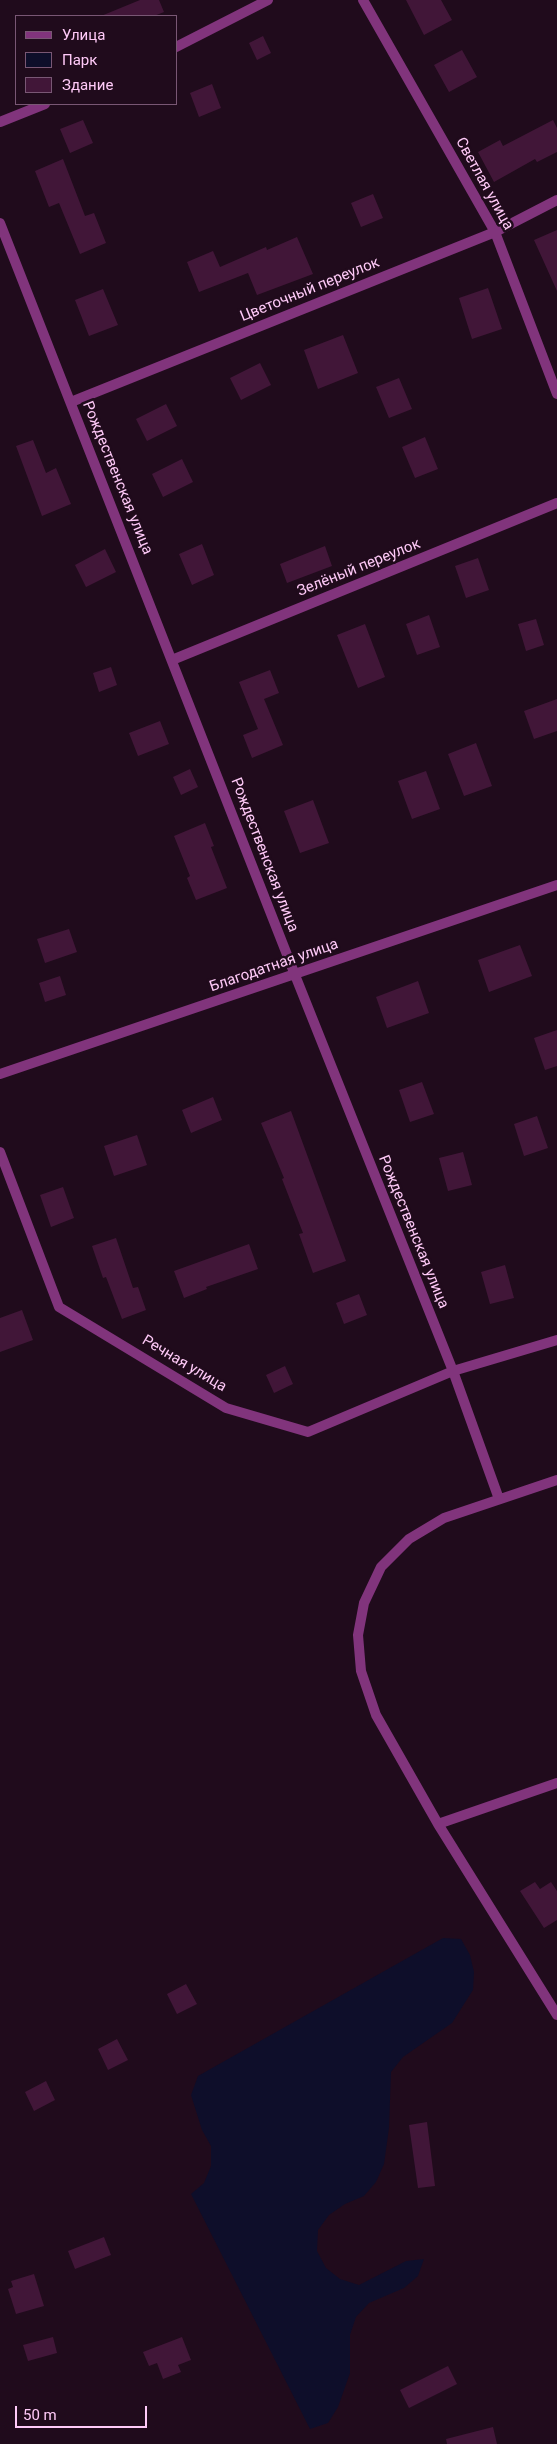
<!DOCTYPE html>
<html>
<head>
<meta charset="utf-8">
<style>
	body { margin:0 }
	#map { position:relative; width:557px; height:2444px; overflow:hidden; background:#200b1c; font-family:Roboto,sans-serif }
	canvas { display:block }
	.legend { position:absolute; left:15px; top:15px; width:162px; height:90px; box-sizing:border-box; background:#200b1c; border:1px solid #795774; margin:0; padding:6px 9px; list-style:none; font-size:15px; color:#ffcaf8 }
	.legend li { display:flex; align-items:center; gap:10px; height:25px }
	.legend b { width:25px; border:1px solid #795774 }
	.scale { position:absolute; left:15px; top:2406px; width:132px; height:22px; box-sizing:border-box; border:2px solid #ffcaf8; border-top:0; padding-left:6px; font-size:15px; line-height:18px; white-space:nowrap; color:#ffcaf8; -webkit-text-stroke:4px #200b1c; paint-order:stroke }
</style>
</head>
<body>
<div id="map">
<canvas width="557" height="2444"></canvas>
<ul class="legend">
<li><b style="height:6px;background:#81347c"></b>Улица</li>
<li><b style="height:14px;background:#0e0e2a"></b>Парк</li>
<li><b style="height:14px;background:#411638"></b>Здание</li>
</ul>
<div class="scale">50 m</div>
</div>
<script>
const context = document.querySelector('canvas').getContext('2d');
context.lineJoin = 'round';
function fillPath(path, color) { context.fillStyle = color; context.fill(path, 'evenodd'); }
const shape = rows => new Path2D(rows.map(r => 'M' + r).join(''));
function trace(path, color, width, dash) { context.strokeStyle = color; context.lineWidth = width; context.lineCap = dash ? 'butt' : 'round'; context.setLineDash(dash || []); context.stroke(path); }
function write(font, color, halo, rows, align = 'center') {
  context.font = font + ' Roboto,sans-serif'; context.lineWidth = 5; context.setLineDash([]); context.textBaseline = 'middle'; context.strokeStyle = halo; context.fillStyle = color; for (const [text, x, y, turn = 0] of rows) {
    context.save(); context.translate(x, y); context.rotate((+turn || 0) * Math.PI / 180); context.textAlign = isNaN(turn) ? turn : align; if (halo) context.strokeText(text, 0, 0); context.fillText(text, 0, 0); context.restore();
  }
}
const green = shape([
	[443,1938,461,1939,470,1955,474,1972,473,1990,452,2023,403,2057,391,2072,389,2128,384,2164,376,2182,364,2196,345,2204,329,2215,318,2230,317,2251,326,2268,340,2279,359,2285,406,2261,424,2259,418,2276,404,2288,369,2303,356,2317,350,2335,350,2373,338,2407,328,2423,310,2429,191,2194,204,2183,211,2166,211,2146,202,2130,191,2095,198,2076]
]);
const building = shape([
	[140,0,159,0,164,12,154,16,101,16],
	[406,0,441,0,452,20,424,35],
	[263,36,271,53,257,60,249,43],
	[462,50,477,77,449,92,434,65],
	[212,84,221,108,199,117,190,93],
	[83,120,93,143,70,153,60,129],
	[553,120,557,128,557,152,537,162,535,159,494,182,478,152,500,140,503,146],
	[63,159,85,216,94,213,106,243,80,254,59,203,49,207,35,171],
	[373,194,383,218,361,227,351,203],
	[557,230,557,291,534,240],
	[297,237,313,274,257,295,248,273,199,292,187,262,213,251,220,267,266,247,267,250],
	[488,288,502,329,472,339,459,298],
	[103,289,118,325,89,336,75,300],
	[343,335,358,373,318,389,304,350],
	[260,363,271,385,241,400,230,378],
	[399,378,412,409,389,418,376,387],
	[166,404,177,426,147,441,136,419],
	[425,437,438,469,415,478,402,447],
	[33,440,46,473,56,468,71,504,42,516,16,446],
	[182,459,193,482,163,497,152,474],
	[202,544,214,575,192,585,179,554],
	[325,546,332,566,287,583,280,564],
	[105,549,116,572,86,587,75,565],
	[478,558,489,590,466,598,455,566],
	[429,615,440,647,417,655,406,624],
	[536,619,544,645,526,651,518,624],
	[365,624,385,677,358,688,337,635],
	[111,667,117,685,99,692,93,673],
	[270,670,279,693,264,699,283,745,252,758,243,735,258,729,239,682],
	[557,699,557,731,534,739,524,711],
	[160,721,169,744,138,756,129,733],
	[476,743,492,786,464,796,448,754],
	[190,769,198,787,181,795,173,777],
	[426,771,440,809,412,819,398,781],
	[313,800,329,843,300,853,284,811],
	[205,823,214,846,211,847,227,888,196,900,187,878,190,876,174,836],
	[69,929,77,952,45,963,37,939],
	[520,945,532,976,489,992,478,960],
	[60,976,66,995,45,1002,39,983],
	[418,981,429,1013,387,1028,376,997],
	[557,1030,557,1066,545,1070,534,1038],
	[422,1082,434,1114,410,1122,399,1090],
	[213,1097,222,1120,191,1133,182,1110],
	[291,1111,346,1261,313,1273,299,1234,303,1233,282,1179,284,1178,261,1123],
	[537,1116,548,1148,524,1156,514,1124],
	[137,1135,147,1165,114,1176,104,1146],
	[463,1152,472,1185,448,1191,439,1158],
	[63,1187,74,1218,51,1227,40,1195],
	[116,1238,133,1288,138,1287,146,1310,122,1319,106,1277,103,1278,92,1246],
	[249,1244,258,1269,206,1287,207,1289,184,1298,174,1271],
	[505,1265,514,1298,490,1304,481,1272],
	[359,1294,367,1315,344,1324,336,1303],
	[22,1310,33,1340,0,1352,0,1318],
	[285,1366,293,1384,274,1393,266,1375],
	[535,1882,540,1889,551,1882,557,1891,557,1920,544,1928,520,1891],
	[186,1984,197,2004,177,2014,167,1994],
	[117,2039,128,2060,108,2070,98,2049],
	[46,2081,55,2100,34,2111,25,2092],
	[427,2122,435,2186,418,2188,409,2125],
	[104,2237,111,2255,75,2269,68,2251],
	[34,2274,44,2306,16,2314,8,2289,13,2287,11,2281],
	[53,2337,57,2353,28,2361,23,2345],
	[182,2337,191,2360,178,2365,181,2372,163,2379,157,2363,149,2366,143,2352],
	[448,2366,457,2384,409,2408,400,2390],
	[493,2427,497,2444,447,2444,446,2439]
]);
const street = shape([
	[363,0,495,232,557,394],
	[176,47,268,0],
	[0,122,45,104],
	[0,223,295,975,453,1371,499,1499],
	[71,402,495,232,557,200],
	[172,660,557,503],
	[0,1074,557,885],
	[0,1152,59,1307,226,1408,308,1432,453,1371,557,1340],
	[557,1480,444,1518,409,1539,381,1567,364,1603,358,1635,361,1671,376,1715,438,1824,557,2015],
	[438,1824,557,1783]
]);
const streetNames = [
	["Светлая улица",484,184,61],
	["Цветочный переулок",310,290,-22],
	["Рождественская улица",117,478,68],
	["Зелёный переулок",359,568,-22],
	["Рождественская улица",264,855,69],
	["Благодатная улица",274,966,-19],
	["Рождественская улица",413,1232,68],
	["Речная улица",184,1364,31]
];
fillPath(green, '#0e0e2a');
fillPath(building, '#411638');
trace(street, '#81347c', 10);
write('15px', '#ffcaf8', '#200b1c', streetNames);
</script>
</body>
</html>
